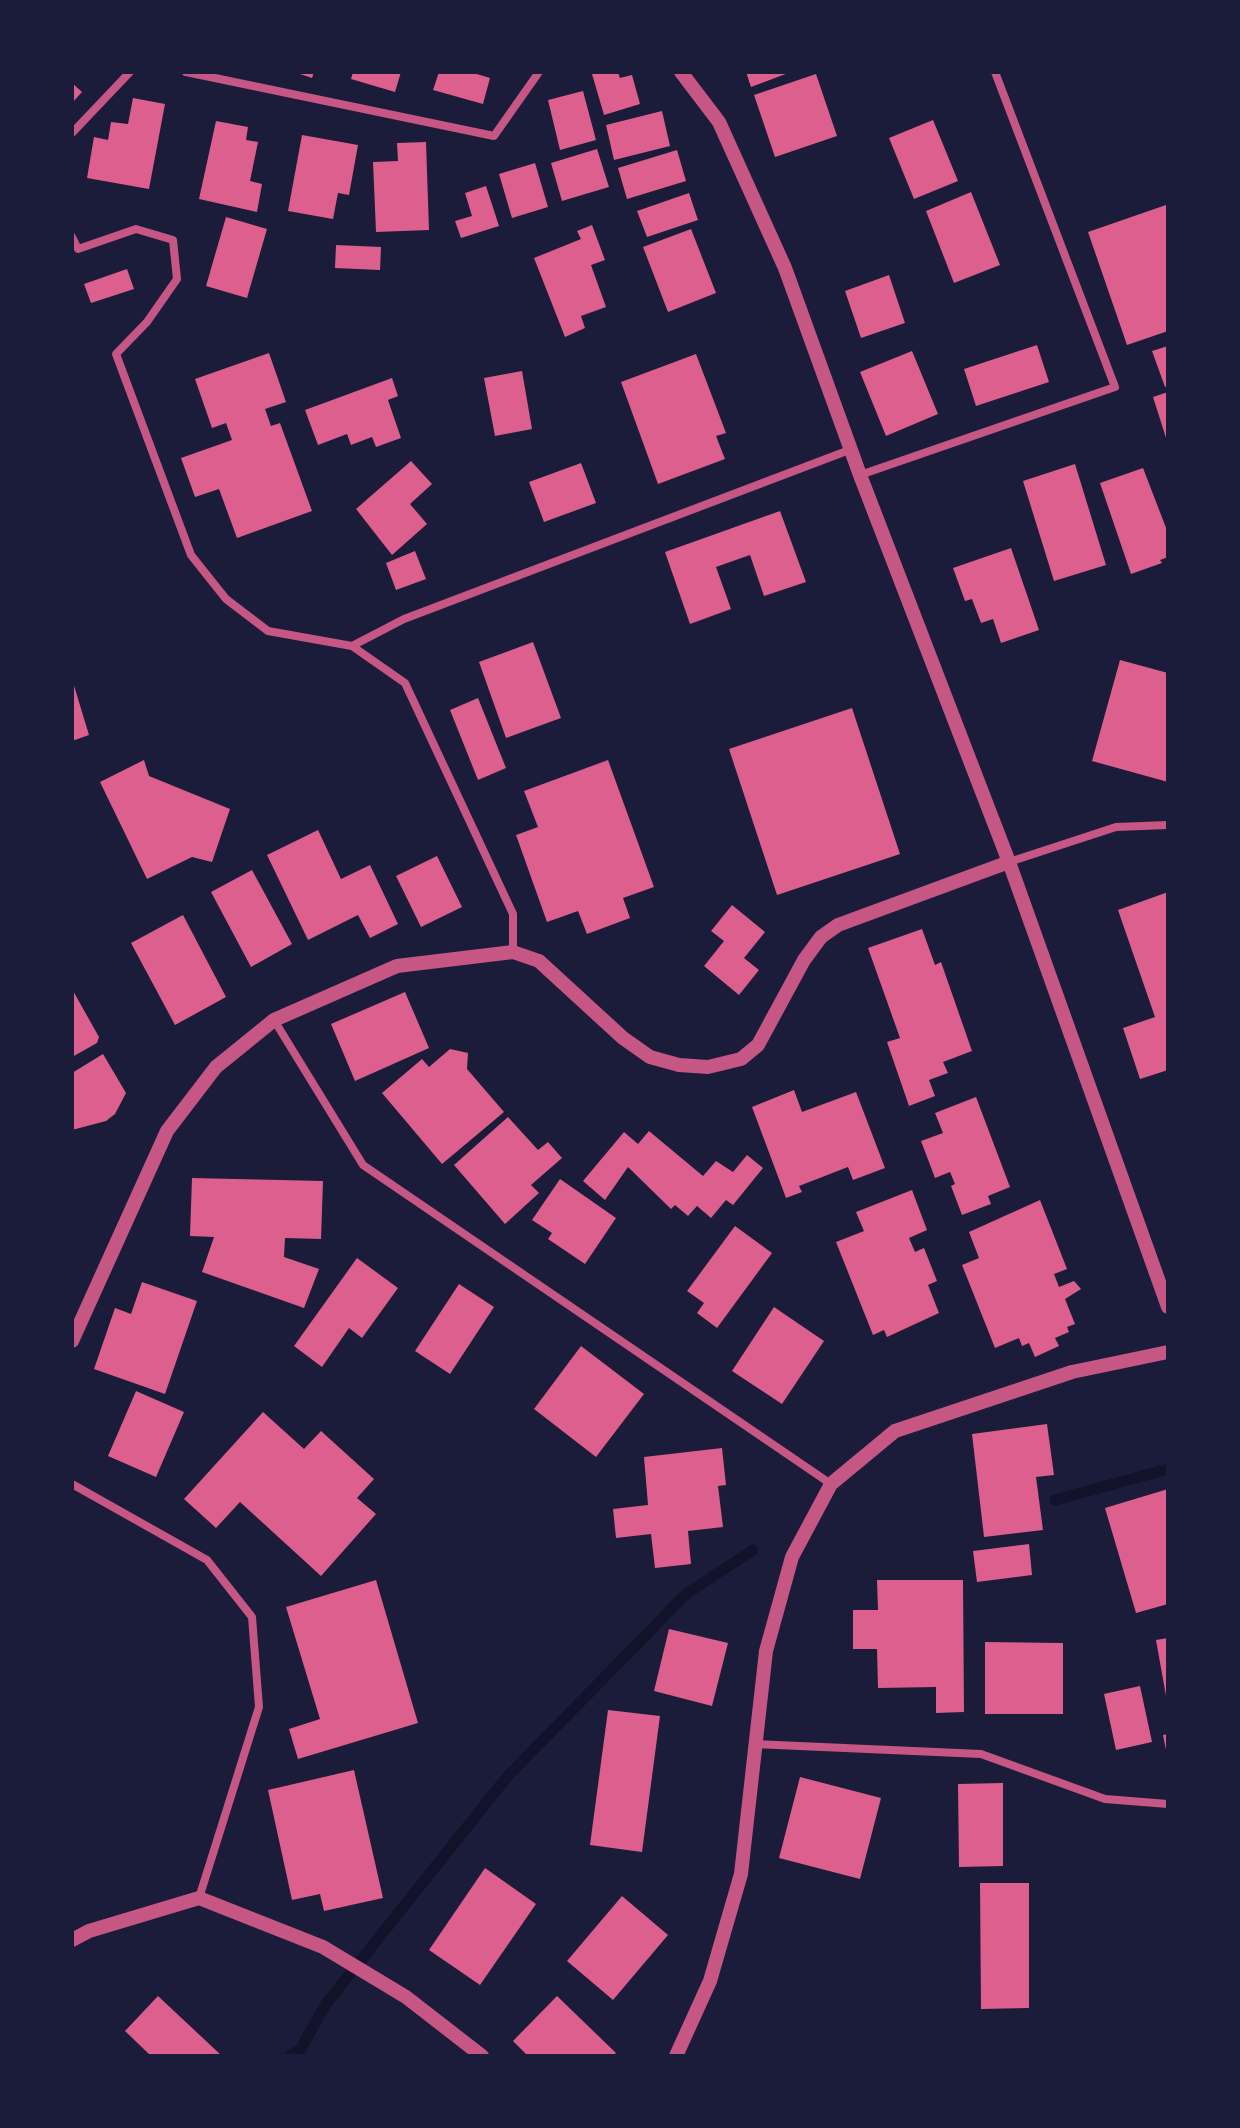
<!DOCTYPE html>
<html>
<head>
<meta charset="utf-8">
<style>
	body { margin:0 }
	#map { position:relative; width:1240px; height:2128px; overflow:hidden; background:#1b1b3a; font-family:"Asap Condensed",sans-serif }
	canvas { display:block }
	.frame { position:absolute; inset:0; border:74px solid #1b1b3a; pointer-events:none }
</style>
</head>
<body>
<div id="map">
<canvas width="1240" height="2128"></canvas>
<div class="frame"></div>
</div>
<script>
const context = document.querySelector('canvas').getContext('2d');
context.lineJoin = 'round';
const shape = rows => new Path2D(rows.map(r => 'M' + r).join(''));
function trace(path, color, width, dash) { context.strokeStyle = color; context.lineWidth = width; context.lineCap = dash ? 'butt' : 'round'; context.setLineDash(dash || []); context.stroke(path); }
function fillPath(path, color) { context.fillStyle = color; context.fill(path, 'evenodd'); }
const stream = shape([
	[1055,1500,1168,1469],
	[289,2056,300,2050,326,2004,506,1778,686,1594,753,1550]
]);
const building = shape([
	[294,72,314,72,312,78],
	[353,72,401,72,395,92,351,79],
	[439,72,470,72,490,78,483,104,433,90],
	[600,72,618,72,620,78,632,75,640,104,604,115,592,74],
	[746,72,791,72,751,87],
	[816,74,837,136,775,157,754,95],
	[72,83,82,92,72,103],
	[583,91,596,140,560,150,548,100],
	[133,98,165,104,149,189,87,178,94,137,108,140,111,122,128,124],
	[662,111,670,146,614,160,606,125],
	[933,120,958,181,914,199,889,138],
	[216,121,248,127,246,140,258,142,250,181,262,184,257,212,199,199],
	[302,135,358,145,349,195,338,193,333,219,288,211],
	[426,142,429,230,376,232,373,162,398,161,397,143],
	[597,149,609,187,562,201,551,163],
	[677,150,686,181,627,199,618,168],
	[535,163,548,207,512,218,499,174],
	[486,186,499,226,461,238,455,221,472,216,465,193],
	[971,192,1000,265,954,283,926,211],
	[689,193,698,220,647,237,637,211],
	[1166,205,1168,331,1127,345,1088,232],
	[226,217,267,229,247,298,206,286],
	[592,225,605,260,591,265,606,307,581,316,585,328,565,337,534,258,581,239,577,231],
	[691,229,716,293,668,312,643,247],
	[336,245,381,247,380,270,335,268],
	[127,269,134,289,91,303,84,284],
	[889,275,905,323,861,338,845,291],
	[1037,345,1049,382,976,406,964,369],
	[1168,346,1168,386,1165,387,1152,351],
	[912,351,938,414,886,436,860,372],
	[269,353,286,402,265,409,271,426,280,423,312,511,237,538,219,489,195,497,181,458,232,440,226,423,212,428,195,379],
	[696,354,726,433,716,436,725,459,658,484,621,382],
	[522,371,532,429,495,436,484,378],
	[392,378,398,396,388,400,401,438,376,447,372,437,351,445,347,434,318,445,305,410],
	[1168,392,1168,441,1167,441,1153,397],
	[411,461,432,484,410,504,427,524,392,555,356,509],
	[581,463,596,503,544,522,529,482],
	[1075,464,1106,565,1054,581,1023,481],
	[1143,468,1168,533,1168,557,1160,560,1162,563,1131,574,1100,483],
	[780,511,806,582,764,596,750,555,716,567,731,609,690,624,665,552],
	[1011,548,1039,630,1001,643,993,619,981,623,972,599,965,601,953,568],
	[415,551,426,579,396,590,386,563],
	[533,642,561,718,506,738,479,662],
	[1120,660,1168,673,1168,782,1092,761],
	[72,679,89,735,72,741],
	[478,698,506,768,478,780,450,710],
	[852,708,900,854,777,895,729,749],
	[144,760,149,776,230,809,212,862,192,857,147,879,100,782],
	[608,760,654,887,623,898,630,918,587,934,578,911,547,922,516,835,538,827,524,791],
	[318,830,341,879,370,865,398,924,370,938,358,915,308,940,267,855],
	[437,856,462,907,421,927,396,876],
	[252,870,292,944,251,967,211,892],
	[1168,892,1168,1070,1140,1079,1123,1028,1155,1017,1118,910],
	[732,905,765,932,744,958,759,970,739,995,704,966,724,941,711,931],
	[183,915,226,997,175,1025,131,943],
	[922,929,935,965,941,962,972,1051,943,1062,948,1073,929,1080,935,1096,909,1106,887,1042,900,1038,868,948],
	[72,989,99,1037,97,1043,72,1057],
	[405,992,429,1048,355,1081,331,1024],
	[450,1049,468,1053,467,1069,504,1112,442,1164,382,1093,422,1059,429,1067],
	[103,1054,126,1093,115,1114,106,1121,72,1130,72,1073],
	[794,1090,802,1112,856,1092,885,1168,853,1180,848,1167,799,1186,802,1192,786,1198,752,1107],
	[976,1097,1010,1187,988,1196,991,1204,962,1215,951,1186,955,1184,950,1172,935,1178,921,1141,943,1133,935,1113],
	[508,1117,538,1150,548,1142,562,1158,531,1185,539,1193,505,1224,454,1165],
	[649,1131,703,1176,716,1161,733,1172,747,1155,763,1168,733,1205,726,1200,711,1218,697,1206,688,1216,675,1205,671,1209,628,1167,605,1200,583,1181,624,1132,638,1144],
	[192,1178,323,1181,321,1239,285,1238,284,1257,319,1269,304,1308,202,1272,214,1237,190,1236],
	[560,1179,616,1218,585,1264,548,1239,552,1233,532,1220],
	[912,1190,927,1230,909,1238,915,1252,924,1248,937,1281,928,1285,939,1313,887,1337,884,1330,873,1335,836,1242,864,1231,856,1212],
	[1040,1200,1067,1269,1054,1274,1059,1287,1074,1281,1081,1289,1065,1299,1075,1324,1067,1327,1069,1332,1055,1338,1059,1346,1035,1357,1029,1343,1022,1346,1019,1338,995,1348,962,1265,979,1258,969,1232],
	[735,1226,772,1253,717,1328,697,1313,704,1303,687,1291],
	[357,1258,398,1288,362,1338,349,1328,322,1367,294,1346],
	[142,1282,197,1301,165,1394,94,1369,115,1308,131,1314],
	[459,1284,494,1307,450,1374,415,1351],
	[774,1307,824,1341,782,1404,732,1371],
	[581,1346,644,1394,596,1457,534,1409],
	[136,1391,184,1412,156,1477,108,1456],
	[263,1412,304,1449,321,1431,374,1479,357,1498,376,1514,321,1576,240,1502,216,1528,184,1499],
	[1047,1424,1054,1475,1036,1477,1043,1530,984,1537,972,1434],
	[722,1448,726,1485,718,1486,723,1527,688,1531,691,1564,655,1568,651,1534,616,1538,613,1509,648,1505,644,1457],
	[1168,1489,1168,1604,1136,1613,1105,1508],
	[1029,1544,1032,1575,977,1582,973,1551],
	[376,1580,418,1723,298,1759,289,1729,320,1719,286,1607],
	[877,1580,963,1580,964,1712,936,1713,936,1687,878,1688,877,1649,853,1649,853,1610,878,1610],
	[669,1629,728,1643,712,1706,654,1691],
	[1168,1638,1168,1696,1166,1696,1156,1640],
	[985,1642,1063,1643,1063,1714,985,1714],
	[1140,1686,1152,1742,1116,1750,1104,1694],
	[608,1710,660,1716,642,1852,590,1845],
	[1168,1734,1168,1755,1167,1755,1163,1735],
	[354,1770,383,1898,324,1911,320,1894,292,1900,268,1790],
	[800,1777,881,1798,860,1879,779,1858],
	[1003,1783,1003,1866,959,1867,958,1784],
	[485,1868,536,1904,480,1985,429,1950],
	[980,1883,1029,1883,1029,2008,981,2009],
	[622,1896,668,1935,613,2000,567,1961],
	[158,1996,222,2056,151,2056,125,2031],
	[557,1996,616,2053,613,2056,528,2056,513,2041]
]);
const minor = shape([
	[186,72,494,136,539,72],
	[72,133,130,72],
	[72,237,78,249,136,229,173,240,177,279,147,322,116,354,191,555,226,599,268,631,352,646,405,683,513,914,513,952],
	[860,475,1115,387,995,72],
	[352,646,404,619,852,449],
	[1009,862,1116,827,1168,825],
	[274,1020,363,1165,831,1484],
	[72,1484,207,1560,252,1617,259,1707,199,1898],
	[754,1744,981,1754,1105,1799,1168,1804]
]);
const tertiary = shape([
	[681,72,719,122,785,268,860,475,1009,862,1168,1307],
	[72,1341,167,1131,216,1067,274,1020,397,966,513,952,539,961,623,1038,650,1057,679,1065,708,1067,741,1059,758,1045,804,960,821,937,838,925,1009,862],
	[72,1940,89,1931,199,1898,323,1947,406,1997,482,2056],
	[676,2056,710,1981,741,1874,766,1651,792,1557,831,1484,895,1431,1072,1372,1168,1352]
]);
trace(stream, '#12122b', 11);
fillPath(building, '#dd5f8e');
trace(minor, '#c65784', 8);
trace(tertiary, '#c65784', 14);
</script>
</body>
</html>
